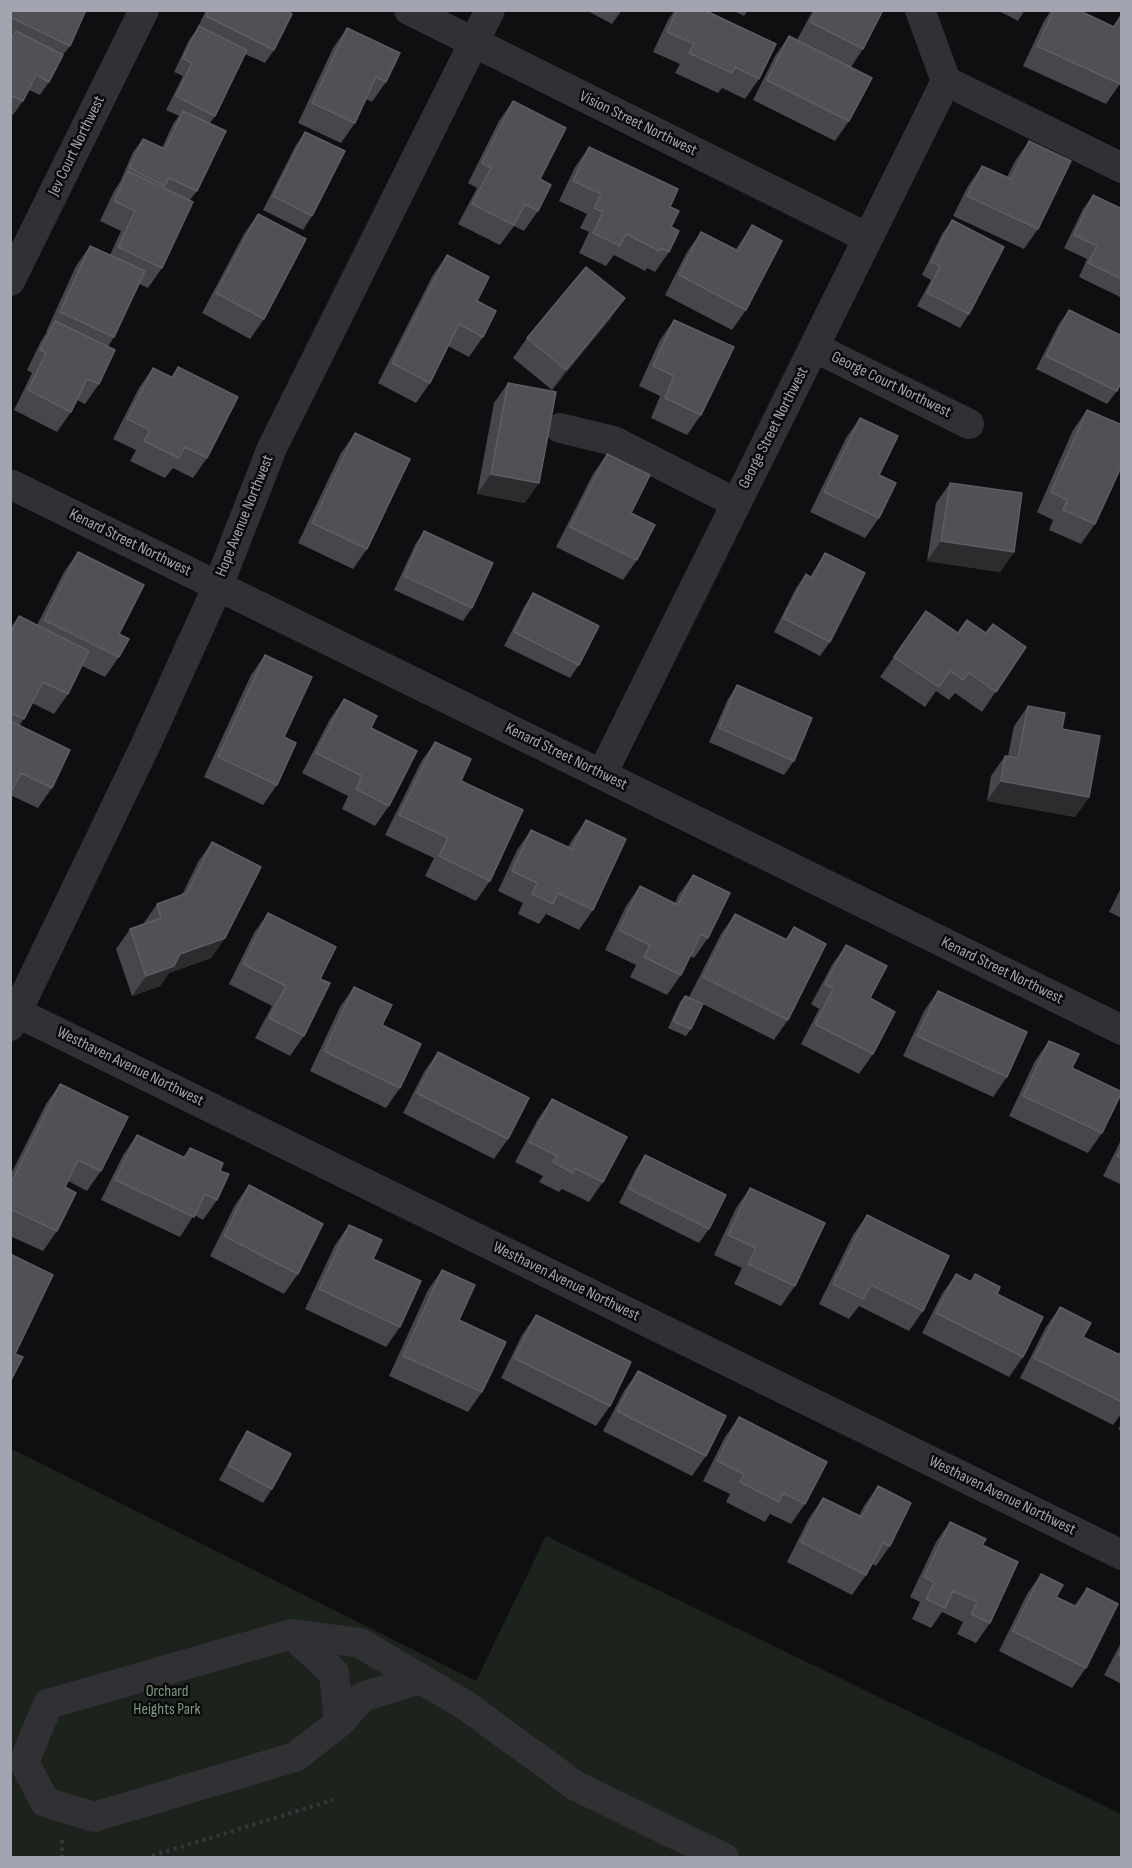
<!DOCTYPE html>
<html>
<head>
<meta charset="utf-8">
<style>
	body { margin:0 }
	#map { position:relative; width:1132px; height:1868px; overflow:hidden; background:#0f0f11; font-family:"Sofia Sans Condensed",sans-serif }
	canvas { display:block }
	.frame { position:absolute; inset:0; border:12px solid #a2a5b0; pointer-events:none }
</style>
</head>
<body>
<div id="map">
<canvas width="1132" height="1868"></canvas>
<div class="frame"></div>
</div>
<script>
const context = document.querySelector('canvas').getContext('2d');
context.lineJoin = 'round';
function fillPath(path, color) { context.fillStyle = color; context.fill(path, 'evenodd'); }
const shape = rows => new Path2D(rows.map(r => 'M' + r).join(''));
function trace(path, color, width, dash) { context.strokeStyle = color; context.lineWidth = width; context.lineCap = dash ? 'butt' : 'round'; context.setLineDash(dash || []); context.stroke(path); }
function write(font, color, halo, rows, align = 'center') {
  context.font = font + ' "Sofia Sans Condensed",sans-serif'; context.lineWidth = 5; context.setLineDash([]); context.textBaseline = 'middle'; context.strokeStyle = halo; context.fillStyle = color; for (const [text, x, y, turn = 0] of rows) {
    context.save(); context.translate(x, y); context.rotate((+turn || 0) * Math.PI / 180); context.textAlign = isNaN(turn) ? turn : align; if (halo) context.strokeText(text, 0, 0); context.fillText(text, 0, 0); context.restore();
  }
}
const green = shape([
	[10,1448,476,1681,546,1536,1121,1814,1121,1857,11,1857]
]);
const path = shape([
	[62,1858,62,1837],
	[145,1858,333,1800]
]);
const minor = shape([
	[409,10,868,238],
	[920,10,946,81,1122,168],
	[10,281,144,10],
	[814,347,969,424],
	[560,428,614,441,736,503],
	[10,484,1122,1030],
	[602,774,946,81],
	[10,1009,1122,1555],
	[10,1026,147,742,218,586,272,448,490,10],
	[292,1634,334,1673,339,1723],
	[420,1679,362,1697,339,1723,295,1757,94,1817,45,1802,24,1762,48,1704,292,1634,360,1643,465,1705,576,1786,724,1858]
]);
const wall = shape([
	[10,10,70,46,62,56,49,82,40,95,29,90,23,101,13,115,10,113,10,39,12,36,10,36],
	[206,10,286,10,274,50,265,63,245,54,215,116,210,123,197,191,190,200,162,268,148,288,139,284,114,337,108,347,99,384,85,404,77,400,71,412,57,432,14,410,32,373,27,370,41,341,47,332,46,332,76,266,90,246,110,255,121,231,100,221,114,191,120,182,133,152,143,139,162,148,173,124,179,116,166,110,183,76,174,72,189,40,197,29],
	[586,10,622,10,612,24],
	[675,10,704,10,759,79,745,99,722,88,718,93,675,73,680,64,653,52,668,20],
	[732,10,748,10,744,16],
	[813,10,883,10,863,49,851,67,849,121,835,141,753,100,775,56,789,36,797,40],
	[997,10,1025,10,1018,21],
	[1051,10,1078,10,1113,27,1120,17,1120,84,1106,104,1023,66,1044,21],
	[347,28,386,82,372,102,366,99,355,123,341,143,298,123,333,48],
	[513,101,540,179,538,211,524,231,514,226,500,245,458,224,477,188,468,183,499,121],
	[305,132,312,216,303,230,263,210,296,145],
	[1029,141,1038,229,1024,249,953,216,968,186,982,166,1007,177,1015,161],
	[589,147,670,207,671,227,669,252,655,272,647,268,645,271,614,255,606,266,579,253,589,232,580,228,587,214,559,201,575,167],
	[1093,195,1122,209,1122,294,1120,297,1079,277,1087,259,1064,248,1083,209],
	[258,214,264,319,250,339,202,313,244,234],
	[952,220,969,314,960,328,917,306,931,280,922,275,942,234],
	[752,225,746,310,732,330,665,295,687,252,701,232,736,249],
	[447,255,477,301,483,337,469,357,448,346,430,383,416,403,378,383,433,275],
	[1069,310,1117,391,1107,404,1036,369,1059,324],
	[611,318,552,390,513,358,527,338],
	[674,320,701,415,687,435,651,418,660,396,639,386,660,340],
	[178,367,207,458,193,478,173,468,165,478,130,461,136,450,113,439,139,388,153,368,171,377],
	[508,383,525,503,477,494,494,403],
	[1087,410,1095,524,1081,544,1049,530,1053,520,1037,512,1073,430],
	[860,418,879,475,879,518,865,538,810,512,846,438],
	[355,433,367,549,353,569,298,543,341,453],
	[607,454,637,560,623,580,556,547,593,474],
	[950,483,1014,552,1000,572,927,561,936,503],
	[424,531,472,608,463,621,394,590,415,545],
	[78,552,119,634,119,657,105,677,82,666,68,694,54,714,32,703,20,725,52,788,38,808,10,795,10,629,19,616,37,625,64,572],
	[825,553,830,642,820,656,774,632,796,588,806,574,810,577,816,567],
	[533,593,579,665,570,678,504,646,524,607],
	[926,611,958,633,986,633,1026,647,982,712,955,693,949,700,936,691,925,707,880,677],
	[265,655,284,737,277,785,263,805,204,777,251,675],
	[737,685,794,761,784,775,709,742,728,699],
	[344,699,371,728,389,806,375,826,342,809,348,796,302,773,330,719],
	[1028,706,1062,729,1089,797,1075,817,987,801,991,776,1005,756,1008,756,1014,726],
	[435,742,490,881,476,901,425,876,434,858,385,835,421,762],
	[586,820,593,910,579,930,546,914,539,924,518,914,523,903,498,891,517,850,531,830,568,847,572,840],
	[212,842,225,938,211,958,169,973,160,986,132,996,116,949,130,929,143,924,157,904,182,895,198,862],
	[693,875,708,938,694,958,690,956,681,975,667,995,630,977,636,965,605,950,626,906,640,886,675,903,679,894],
	[1122,886,1122,918,1109,912],
	[268,913,304,1036,290,1056,255,1038,272,1006,229,984,254,933],
	[735,914,785,940,794,927,788,1020,774,1040,689,997,721,934],
	[846,945,873,1054,859,1074,801,1044,819,1009,811,1004,832,965],
	[354,987,382,1025,400,1088,386,1108,310,1071,340,1007],
	[938,991,1007,1077,993,1097,903,1056,924,1011],
	[685,996,691,1029,686,1036,668,1028,680,1002],
	[1049,1041,1072,1068,1102,1133,1088,1153,1009,1116,1035,1061],
	[438,1052,508,1139,494,1159,403,1113,424,1072],
	[60,1084,101,1171,87,1191,68,1181,65,1187,57,1231,43,1251,10,1236,10,1176,46,1104],
	[552,1099,603,1182,589,1202,562,1189,559,1192,539,1182,543,1176,515,1162,538,1119],
	[137,1135,183,1157,190,1148,220,1171,217,1200,203,1220,194,1215,180,1237,101,1200,123,1155],
	[1122,1138,1122,1185,1103,1176],
	[645,1155,709,1229,699,1243,619,1203,636,1169],
	[249,1185,298,1274,284,1294,210,1256,235,1205],
	[750,1188,795,1286,781,1306,734,1284,742,1268,714,1255,736,1208],
	[867,1215,923,1311,909,1331,859,1306,849,1319,819,1304,853,1235],
	[349,1225,373,1259,400,1327,386,1347,305,1309,335,1245],
	[442,1270,482,1392,468,1412,389,1376,428,1290],
	[956,1274,970,1282,975,1274,1023,1357,1009,1377,922,1333,942,1294],
	[1060,1307,1083,1337,1118,1354,1122,1349,1122,1413,1113,1425,1020,1378,1046,1327],
	[536,1315,610,1406,596,1426,501,1378,522,1335],
	[638,1371,706,1456,692,1476,603,1431,624,1391],
	[739,1417,805,1504,791,1524,770,1514,765,1522,726,1502,730,1494,703,1481,725,1437],
	[1122,1423,1122,1431,1118,1429],
	[247,1431,272,1489,263,1503,219,1480,238,1445],
	[878,1486,890,1546,876,1566,872,1564,866,1575,852,1595,787,1562,809,1518,823,1498,859,1516,864,1506],
	[950,1522,982,1545,990,1623,976,1643,957,1634,963,1622,942,1612,931,1628,912,1619,920,1602,910,1597,936,1542],
	[1041,1574,1056,1597,1074,1606,1087,1588,1086,1668,1072,1688,999,1651,1027,1594],
	[1122,1641,1122,1684,1104,1675]
]);
const shadedWall = shape([
	[625,298,611,318,552,390,566,370],
	[491,474,539,483,525,503,477,494],
	[941,541,1014,552,1000,572,927,561],
	[1001,781,1089,797,1075,817,987,801],
	[225,938,211,958,169,973,160,986,132,996,146,976,180,954]
]);
const building = shape([
	[10,10,86,10,70,46,10,17,10,10],
	[209,10,286,10,292,14,274,50,206,16,209,10],
	[677,10,704,10,776,44,759,79,735,67,732,73,689,53,694,44,667,32,677,10],
	[816,10,883,10,863,49,810,22,816,10],
	[1054,10,1078,10,1114,27,1120,17,1122,18,1122,81,1120,84,1037,46,1054,10],
	[199,26,247,50,215,116,176,96,192,63,183,58,199,26],
	[347,28,400,53,386,82,376,77,355,123,312,103,347,28],
	[16,31,63,55,49,82,36,75,23,101,10,95,10,42,16,31],
	[789,36,872,78,849,121,767,80,789,36],
	[513,101,566,128,540,179,551,185,538,211,525,204,514,225,472,204,491,168,482,163,513,101],
	[183,111,226,131,197,191,169,178,165,186,129,168,143,139,165,149,183,111],
	[305,132,345,151,312,216,273,196,305,132],
	[1029,141,1071,161,1038,229,967,196,982,166,1011,179,1029,141],
	[589,147,678,189,670,207,679,211,671,227,679,231,669,252,661,248,659,251,626,234,620,246,593,233,603,212,594,208,601,194,573,181,589,147],
	[128,171,193,202,162,268,118,247,135,211,114,201,128,171],
	[1093,195,1122,209,1122,279,1088,263,1097,246,1074,235,1093,195],
	[258,214,306,239,264,319,216,293,258,214],
	[952,220,1004,247,969,314,927,293,940,266,931,262,952,220],
	[752,225,782,241,746,310,679,275,701,232,738,251,752,225],
	[90,246,145,271,114,337,60,312,90,246],
	[447,255,489,277,477,301,496,311,483,337,459,324,430,383,392,363,447,255],
	[586,267,625,298,566,370,527,338,586,267],
	[1069,310,1122,336,1122,381,1117,391,1046,356,1069,310],
	[674,320,734,347,701,415,665,398,674,376,653,366,674,320],
	[55,321,115,350,99,384,87,379,71,412,28,390,46,353,40,350,55,321],
	[178,367,238,397,207,458,185,447,179,458,144,441,150,430,127,419,153,368,173,378,178,367],
	[508,383,556,392,539,483,491,474,508,383],
	[1087,410,1122,425,1122,465,1095,524,1063,510,1067,500,1051,492,1087,410],
	[860,418,898,436,879,475,896,483,879,518,824,492,860,418],
	[355,433,410,459,367,549,312,523,355,433],
	[607,454,650,475,631,513,655,525,637,560,570,527,607,454],
	[950,483,1022,493,1014,552,941,541,950,483],
	[424,531,493,563,472,608,404,576,424,531],
	[78,552,144,585,119,634,129,639,119,657,44,620,78,552],
	[825,553,865,573,830,642,783,618,806,574,812,578,825,553],
	[533,593,599,626,579,665,514,632,533,593],
	[926,611,958,633,967,620,986,633,993,624,1026,647,996,692,969,673,963,680,950,671,939,687,894,657,926,611],
	[19,616,89,651,68,694,43,682,24,719,10,713,10,634,19,616],
	[265,655,312,677,284,737,296,743,277,785,218,757,265,655],
	[737,685,812,718,794,761,719,728,737,685],
	[344,699,377,716,371,728,417,751,389,806,356,789,362,776,316,753,344,699],
	[1028,706,1065,713,1062,729,1100,736,1089,797,1001,781,1005,756,1018,758,1028,706],
	[10,721,70,750,52,788,21,773,10,794,10,721],
	[435,742,471,759,461,781,523,810,490,881,439,856,448,838,399,815,435,742],
	[586,820,626,839,593,910,558,893,553,904,532,894,537,883,512,871,531,830,572,849,586,820],
	[212,842,261,867,225,938,180,954,174,966,146,976,130,929,161,918,157,904,187,893,212,842],
	[693,875,730,893,708,938,701,934,681,975,644,957,650,945,619,930,640,886,678,905,693,875],
	[268,913,336,947,320,979,330,983,304,1036,269,1018,286,986,243,964,268,913],
	[735,914,787,940,794,927,826,944,788,1020,703,977,735,914],
	[846,945,887,966,870,998,895,1012,873,1054,815,1024,833,989,825,984,846,945],
	[354,987,392,1005,382,1025,421,1044,400,1088,324,1051,354,987],
	[938,991,1027,1032,1007,1077,917,1036,938,991],
	[685,996,703,1004,691,1029,673,1021,685,996],
	[1049,1041,1079,1054,1072,1068,1122,1092,1102,1133,1023,1096,1049,1041],
	[438,1052,529,1098,508,1139,417,1093,438,1052],
	[60,1084,128,1117,101,1171,78,1160,65,1187,76,1193,57,1231,10,1209,10,1185,60,1084],
	[552,1099,627,1137,603,1182,575,1168,573,1173,553,1162,557,1156,529,1142,552,1099],
	[137,1135,185,1158,190,1148,223,1163,220,1171,229,1174,217,1200,205,1194,194,1217,115,1180,137,1135],
	[1122,1146,1122,1158,1117,1156,1122,1146],
	[645,1155,726,1195,709,1229,629,1189,645,1155],
	[249,1185,323,1224,298,1274,224,1236,249,1185],
	[750,1188,825,1223,795,1286,748,1264,756,1248,728,1235,750,1188],
	[867,1215,949,1256,923,1311,871,1285,863,1299,833,1284,867,1215],
	[349,1225,382,1240,373,1259,421,1281,400,1327,319,1289,349,1225],
	[10,1254,53,1275,15,1354,23,1357,10,1382,10,1254],
	[442,1270,475,1285,459,1320,506,1342,482,1392,403,1356,442,1270],
	[956,1274,971,1282,975,1274,1000,1287,997,1294,1043,1317,1023,1357,936,1313,956,1274],
	[1060,1307,1091,1323,1083,1337,1122,1356,1122,1402,1034,1358,1060,1307],
	[536,1315,631,1362,610,1406,514,1358,536,1315],
	[638,1371,726,1416,706,1456,617,1411,638,1371],
	[739,1417,827,1462,805,1504,783,1493,779,1502,740,1482,744,1474,717,1461,739,1417],
	[247,1431,291,1454,272,1489,229,1466,247,1431],
	[878,1486,911,1503,890,1546,883,1543,866,1575,801,1542,823,1498,862,1517,878,1486],
	[950,1522,986,1539,982,1545,1018,1562,990,1623,971,1614,977,1602,953,1591,945,1608,926,1599,934,1582,924,1577,950,1522],
	[1041,1574,1063,1585,1056,1597,1077,1607,1087,1588,1118,1604,1086,1668,1013,1631,1041,1574],
	[1122,1649,1122,1657,1118,1655,1122,1649]
]);
const streetNames = [
	["Vision Street Northwest",638,124,26],
	["Jev Court Northwest",77,146,-64],
	["George Court Northwest",891,385,26],
	["George Street Northwest",774,428,-63],
	["Hope Avenue Northwest",245,516,-68],
	["Kenard Street Northwest",130,543,26],
	["Kenard Street Northwest",566,757,26],
	["Kenard Street Northwest",1002,971,26],
	["Westhaven Avenue Northwest",130,1067,26],
	["Westhaven Avenue Northwest",566,1282,26],
	["Westhaven Avenue Northwest",1002,1496,26]
];
const parkNames = [
	["Orchard",167,1692],
	["Heights Park",167,1710]
];
fillPath(green, '#1c231d');
trace(path, '#37383c', 4, [3, 4.5]);
trace(minor, '#313135', 30);
fillPath(wall, '#46464b');
fillPath(shadedWall, '#2c2c2f');
fillPath(building, '#505056');
trace(building, '#5d5e64', 1.5);
write('16px', '#a2a5b0', '#0b0a0b', streetNames);
write('16px', '#7a9a7f', '#0b0a0b', parkNames);
</script>
</body>
</html>
